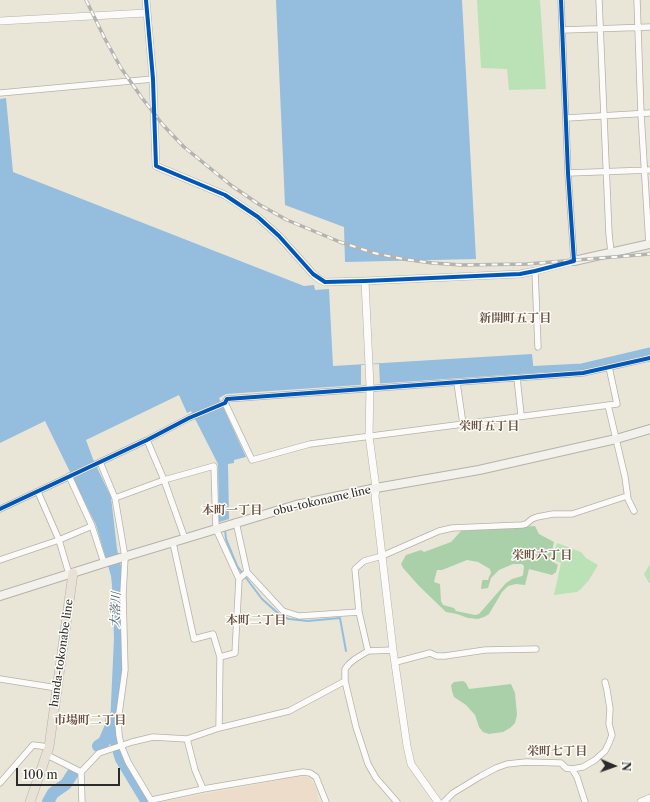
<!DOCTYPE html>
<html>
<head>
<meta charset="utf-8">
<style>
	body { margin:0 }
	#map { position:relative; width:650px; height:802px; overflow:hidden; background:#e9e6d8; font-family:"Libre Caslon Text",serif }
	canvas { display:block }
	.north { position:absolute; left:594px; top:746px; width:40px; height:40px; -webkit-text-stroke:3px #fdfcf7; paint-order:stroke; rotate:92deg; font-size:11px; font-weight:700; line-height:16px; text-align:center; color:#2b2b2b }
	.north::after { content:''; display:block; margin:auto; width:14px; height:18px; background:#2b2b2b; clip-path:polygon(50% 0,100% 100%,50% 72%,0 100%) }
	.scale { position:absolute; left:16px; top:768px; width:104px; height:18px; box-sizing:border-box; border:2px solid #2b2b2b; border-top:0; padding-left:5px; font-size:12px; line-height:14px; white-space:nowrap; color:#2b2b2b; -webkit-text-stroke:3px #fdfcf7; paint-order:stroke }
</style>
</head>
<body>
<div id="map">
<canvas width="650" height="802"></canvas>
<div class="north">N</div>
<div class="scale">100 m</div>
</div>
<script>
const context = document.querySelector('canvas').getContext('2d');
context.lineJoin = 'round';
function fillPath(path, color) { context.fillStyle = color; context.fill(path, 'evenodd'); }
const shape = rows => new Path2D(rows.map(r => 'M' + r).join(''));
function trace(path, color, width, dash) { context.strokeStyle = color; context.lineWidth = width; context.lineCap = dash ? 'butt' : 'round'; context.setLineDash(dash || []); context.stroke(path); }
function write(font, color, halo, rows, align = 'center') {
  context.font = font + ' "Libre Caslon Text","Noto Serif JP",serif'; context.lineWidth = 3; context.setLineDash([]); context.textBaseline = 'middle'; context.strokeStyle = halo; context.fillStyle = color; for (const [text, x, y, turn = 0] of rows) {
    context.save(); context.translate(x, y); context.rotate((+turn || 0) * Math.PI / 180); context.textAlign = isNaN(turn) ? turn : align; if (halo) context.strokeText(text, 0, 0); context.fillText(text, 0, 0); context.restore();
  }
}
const built = shape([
	[302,776,307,777,311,779,316,788,319,802,160,802]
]);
const green = shape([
	[477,0,540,0,546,89,509,90,507,69,481,68],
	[557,543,581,552,586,558,598,565,589,580,581,589,577,592,554,595,561,563,552,559],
	[650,564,650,583,649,583,644,574]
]);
const forest = shape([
	[535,526,539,534,554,542,550,560,558,565,556,572,552,575,529,569,525,585,516,584,508,586,502,592,489,614,484,617,478,619,468,618,457,614,446,612,419,586,403,568,401,564,406,555,421,550,424,552,451,542,461,531],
	[467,560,478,562,490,569,491,573,489,577,488,580,483,580,482,581,481,589,488,588,491,578,499,570,513,564,522,564,524,566,523,575,522,576,512,579,506,583,479,614,475,615,456,611,454,608,443,605,441,601,440,584,434,582,437,570,442,570],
	[463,681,466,683,469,689,511,684,515,693,517,715,515,723,510,728,503,732,489,734,483,732,479,727,475,715,466,705,454,697,452,691,451,685,454,682]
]);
const water = shape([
	[276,0,462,0,476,259,345,262,344,227,285,205],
	[6,98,13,172,304,286,314,285,315,290,329,289,333,366,532,354,534,373,226,394,219,398,246,457,234,460,234,463,228,464,229,519,219,522,218,464,191,411,187,413,179,395,86,440,93,459,111,497,117,549,121,566,123,670,116,727,116,741,111,733,107,735,110,725,114,638,112,585,111,576,96,525,45,421,0,443,0,99]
]);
const pier = shape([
	[379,364,380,384,361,385,361,365]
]);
const stream = shape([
	[225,529,226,539,237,566,262,599,281,616,289,619,308,621,340,618,346,651]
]);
const canal = shape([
	[524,370,582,367,650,351]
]);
const river = shape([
	[111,726,121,759,147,802],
	[98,746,104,742,111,726,111,720],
	[48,802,53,793,66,784,73,773]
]);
const minor = shape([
	[561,0,568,173,574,261],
	[599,0,609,234,611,252],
	[637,0,641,114,649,244],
	[563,30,650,27],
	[0,93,153,79],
	[567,118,650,113],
	[568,173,650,170],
	[535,271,538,347],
	[517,378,521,415],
	[457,383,463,424],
	[225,403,252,460,310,444,617,404,609,367],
	[608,405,625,477,628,499,634,511],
	[147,440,164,480,185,539],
	[100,462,115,498,125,557,123,595,125,670,118,721,119,735,121,745,128,762,152,802],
	[69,476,92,526,104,563],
	[38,492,59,540,69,574],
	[115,498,164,480,214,466,216,529,239,579],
	[0,509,147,440,189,418,225,403,227,399,583,373,650,358],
	[236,522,247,572,283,611,299,616,359,612],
	[173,543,194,639,213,634,220,657,219,728],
	[0,560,59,540,92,526],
	[393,650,368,651,355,659,349,664,345,669,345,681,356,727,368,764,376,778,397,802],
	[368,651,359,612,355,569,364,561,382,556,439,531,452,528,522,525,526,524,532,519,537,517,553,514,572,514,627,496],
	[220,657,235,653,239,579,247,572],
	[396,662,430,653,437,656,445,656,485,650,536,649],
	[0,679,57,688],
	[187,739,195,770,203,789],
	[47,755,81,772],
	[572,769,583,767,595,760,605,751,609,743,612,735,609,724,610,709,607,690,605,682],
	[0,783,33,745,49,747],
	[152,800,203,789,303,772,310,773,316,777,326,802],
	[82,802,81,772,99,753,132,742,153,737,187,739,219,728,289,711,345,681],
	[444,802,453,793,481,776,496,768,507,764,526,762,561,763,566,768,572,769,577,777,585,802]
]);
const tertiary = shape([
	[146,0,153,79,156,166,225,195,258,217,279,236,313,274,319,279,325,282,365,281,520,274,535,271,574,261],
	[0,21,146,13],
	[365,281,370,386,369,436,376,488,375,496,393,650,407,746,411,764,438,802],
	[641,802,650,798]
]);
const secondary = shape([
	[574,261,650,244],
	[0,596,107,562,296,505,376,488,479,470,616,439,650,429]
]);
const primary = shape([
	[30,802,49,747,73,573]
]);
const rail = shape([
	[86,0,105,39,121,68,142,98,163,125,184,147,232,186,260,205,287,220,340,242,374,253,403,259,432,263,462,265,527,264,650,254]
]);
const cycleway = shape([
	[146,0,153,79,156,166,225,195,258,217,279,236,313,274,325,282,365,281,520,274,535,271,574,261,568,173,561,0],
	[0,509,147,440,189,418,225,403,227,399,583,373,650,358]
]);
const streetNames = [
	["obu-tokoname line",322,501,-13],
	["handa-tokonabe line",62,653,-82]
];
const neighbourhoodNames = [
	["新開町五丁目",515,319],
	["栄町五丁目",489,427],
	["本町一丁目",232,511],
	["栄町六丁目",542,556],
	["本町二丁目",256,621],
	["市場町二丁目",90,721],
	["栄町七丁目",557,752]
];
const waterNames = [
	["大落川",116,610,-88]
];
fillPath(built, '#eedcca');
fillPath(green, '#bae2b6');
fillPath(forest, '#aad0a9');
fillPath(water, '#94bdde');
fillPath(pier, '#e9e6d8');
trace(stream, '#94bdde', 2);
trace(canal, '#94bdde', 7);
trace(river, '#94bdde', 12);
trace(minor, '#b4b2a9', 7);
trace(tertiary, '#b4b2a9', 8);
trace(secondary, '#b4b2a9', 10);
trace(primary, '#b4b2a9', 10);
trace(minor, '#fcfbf9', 5.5);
trace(tertiary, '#fcfbf9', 7);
trace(secondary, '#f3f1eb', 8);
trace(primary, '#e7e2d5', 9);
trace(rail, '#b3b3b1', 3.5);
trace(rail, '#fdfcf7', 2, [6]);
trace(cycleway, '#0057b8', 4);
write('11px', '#2b2b2b', '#fdfcf7', streetNames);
write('bold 12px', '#6c5344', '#fdfcf7', neighbourhoodNames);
write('italic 12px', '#475e74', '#fdfcf7', waterNames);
</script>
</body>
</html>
